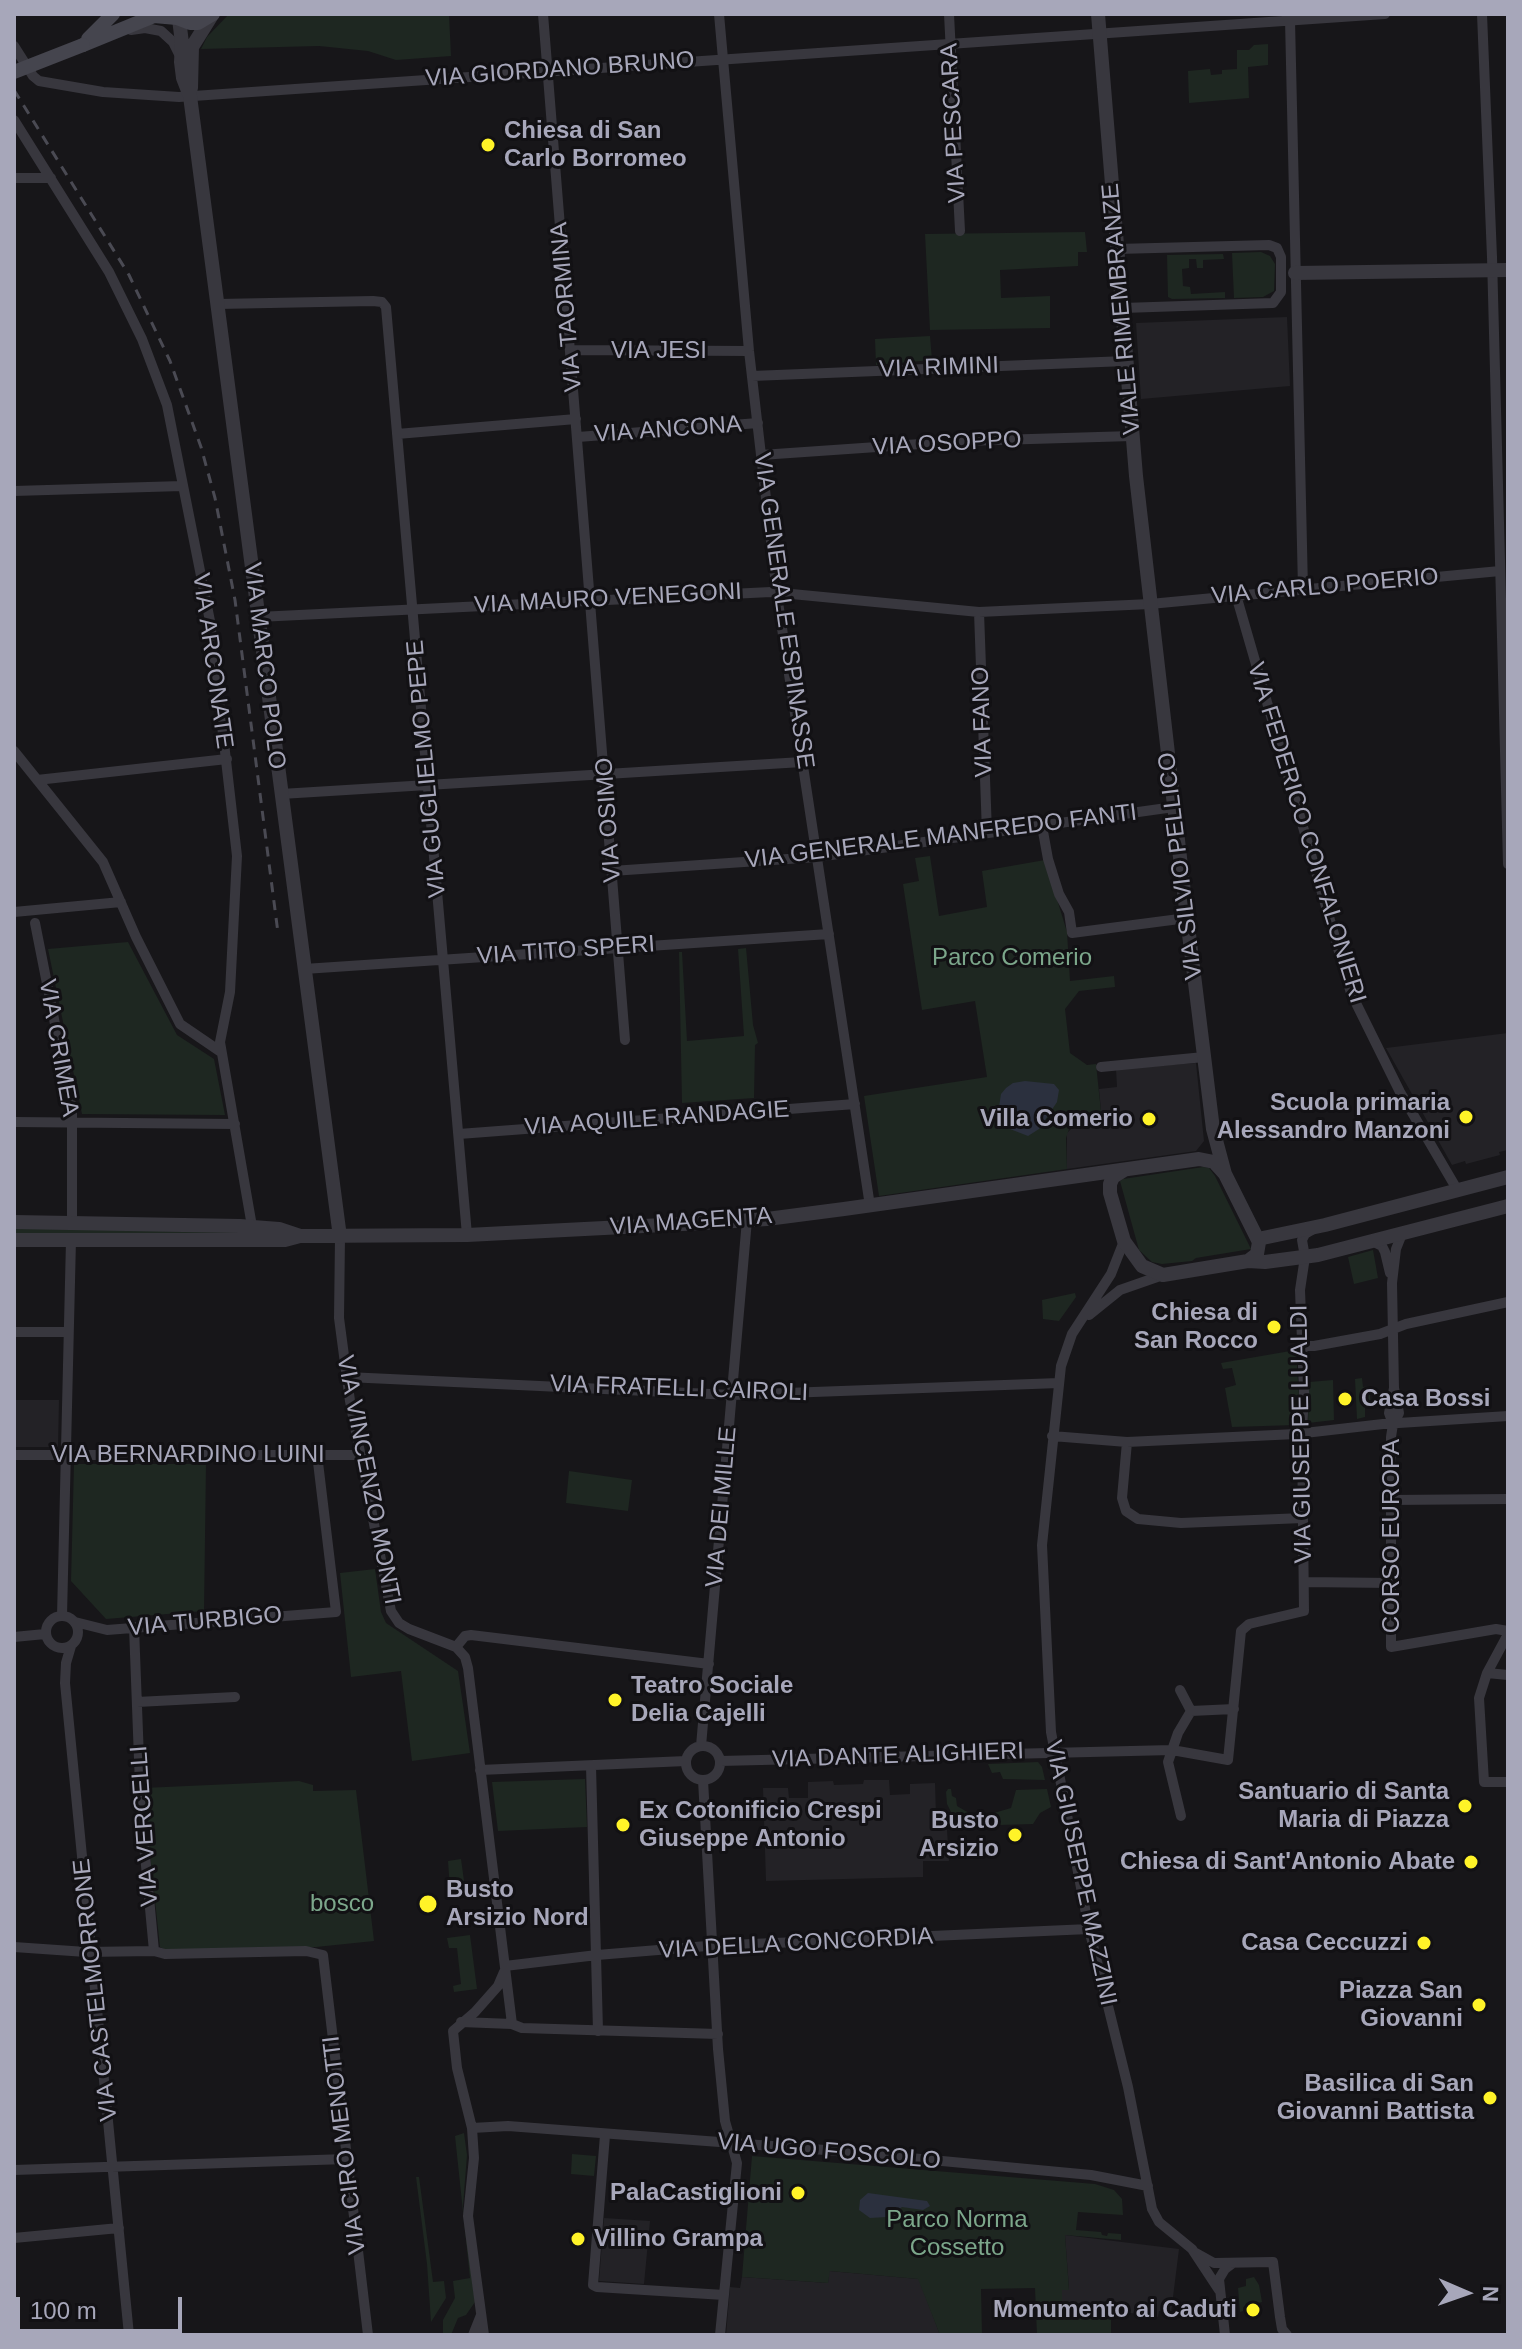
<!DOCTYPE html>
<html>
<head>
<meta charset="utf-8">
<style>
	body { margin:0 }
	#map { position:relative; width:1522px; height:2349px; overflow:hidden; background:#171619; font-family:Helvetica,sans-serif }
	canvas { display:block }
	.frame { position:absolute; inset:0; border:16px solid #a7a7ba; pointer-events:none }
	.north { position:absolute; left:1426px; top:2253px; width:80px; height:80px; -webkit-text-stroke:6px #121114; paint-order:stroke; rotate:92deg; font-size:22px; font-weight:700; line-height:32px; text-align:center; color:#a7a7ba }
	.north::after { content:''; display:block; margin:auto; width:28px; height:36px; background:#a7a7ba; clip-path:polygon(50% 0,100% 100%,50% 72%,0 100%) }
	.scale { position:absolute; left:16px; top:2297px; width:166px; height:36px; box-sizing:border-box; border:4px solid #a7a7ba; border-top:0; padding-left:10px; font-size:24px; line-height:28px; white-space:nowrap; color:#a7a7ba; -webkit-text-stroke:6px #121114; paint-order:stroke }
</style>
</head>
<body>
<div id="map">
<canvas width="1522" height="2349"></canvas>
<div class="frame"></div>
<div class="north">N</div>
<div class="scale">100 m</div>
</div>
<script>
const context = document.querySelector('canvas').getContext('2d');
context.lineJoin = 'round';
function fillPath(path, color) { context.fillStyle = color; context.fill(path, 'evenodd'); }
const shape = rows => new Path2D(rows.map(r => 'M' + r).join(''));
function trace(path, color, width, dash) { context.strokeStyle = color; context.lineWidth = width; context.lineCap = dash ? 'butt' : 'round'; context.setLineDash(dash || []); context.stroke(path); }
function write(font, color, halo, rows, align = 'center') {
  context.font = font + ' Helvetica,sans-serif'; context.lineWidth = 6; context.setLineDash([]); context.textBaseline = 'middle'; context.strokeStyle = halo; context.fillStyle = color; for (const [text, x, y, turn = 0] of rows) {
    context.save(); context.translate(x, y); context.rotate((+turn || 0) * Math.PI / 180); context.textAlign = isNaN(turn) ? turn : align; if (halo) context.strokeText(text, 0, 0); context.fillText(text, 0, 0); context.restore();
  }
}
const built = shape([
	[1287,317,1290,386,1141,399,1136,323],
	[1508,1033,1508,1150,1499,1152,1500,1155,1466,1164,1465,1161,1452,1165,1386,1048],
	[1196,1063,1204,1141,1196,1151,1067,1169,1067,1133,1078,1122,1102,1121,1099,1089,1117,1087,1116,1069],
	[14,1400,59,1400,58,1447,14,1447],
	[864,1780,889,1780,890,1795,910,1794,910,1784,935,1783,936,1815,946,1814,949,1861,923,1861,923,1877,766,1881,763,1788,788,1788,789,1798,808,1798,808,1782,833,1781,834,1785,863,1784],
	[604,2218,650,2221,644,2284,599,2281],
	[1065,2235,1179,2249,1171,2313,1159,2311,1158,2317,1062,2303,1061,2290,1069,2289],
	[829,2271,919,2279,940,2335,726,2335,730,2287,740,2288,742,2277,828,2283]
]);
const green = shape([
	[229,14,449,14,451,56,396,60,368,51,319,46,201,49,207,37],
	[1268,44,1268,65,1248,67,1249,98,1189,103,1188,71,1210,69,1211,75,1222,74,1222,70,1237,69,1237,50,1249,50,1254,45],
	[1085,232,1087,252,1078,252,1078,266,1000,270,1001,298,1050,296,1050,328,930,330,925,234],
	[1261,252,1270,256,1275,264,1274,291,1263,297,1234,298,1232,253],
	[1223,254,1224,259,1203,260,1203,268,1197,268,1196,259,1189,259,1189,268,1182,269,1183,286,1190,287,1191,294,1225,292,1225,298,1172,299,1168,297,1167,255],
	[930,336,932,360,876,365,875,339],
	[930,856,939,916,987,907,982,871,1045,860,1067,932,1070,981,1114,976,1115,987,1079,991,1065,1009,1070,1053,1087,1065,1096,1064,1102,1121,1078,1122,1069,1129,1066,1138,1067,1169,879,1196,864,1096,987,1077,975,1001,922,1010,903,884,919,881,915,858],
	[128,942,177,1035,214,1059,225,1115,82,1114,48,949],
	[746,948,753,1025,758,1043,755,1045,754,1098,682,1103,679,952,682,952,687,1041,744,1036,738,949],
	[1203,1167,1209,1168,1215,1176,1251,1249,1196,1258,1192,1261,1162,1264,1152,1262,1139,1250,1120,1181,1123,1179],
	[14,1227,241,1229,243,1235,14,1235],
	[1373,1250,1378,1278,1354,1284,1348,1257],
	[1075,1293,1076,1297,1059,1321,1043,1319,1042,1300],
	[1296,1350,1299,1396,1296,1425,1232,1427,1225,1388,1236,1385,1232,1368,1223,1369,1221,1363],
	[1362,1378,1363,1387,1369,1386,1371,1406,1365,1407,1365,1417,1357,1419,1355,1379],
	[1333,1380,1334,1420,1308,1423,1309,1382],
	[74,1464,206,1464,204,1611,106,1619,71,1581],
	[569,1471,632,1480,628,1511,566,1503],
	[375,1569,381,1612,386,1623,458,1671,470,1753,412,1761,401,1671,351,1677,340,1573],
	[1038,1762,1042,1767,1045,1780,1003,1779,1000,1772,992,1773,988,1764],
	[585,1779,587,1827,498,1831,492,1782],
	[299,1781,313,1785,313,1791,356,1790,374,1941,316,1947,167,1951,160,1947,143,1788],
	[948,1789,951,1789,952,1796,956,1798,957,1806,976,1817,975,1824,952,1825,952,1814,947,1804,946,1792],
	[1047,1789,1051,1807,1040,1813,1033,1824,999,1825,985,1822,988,1819,987,1815,1011,1808,1016,1790],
	[461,1859,465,1888,450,1890,448,1861],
	[470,1935,477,1989,454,1992,453,1986,461,1984,457,1948,449,1948,447,1938],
	[464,2133,467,2155,463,2206,475,2302,466,2315,458,2318,451,2335,443,2335,443,2320,455,2298,453,2281,470,2278,455,2136],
	[572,2154,596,2156,594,2176,571,2174],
	[752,2156,1095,2184,1114,2190,1122,2199,1123,2215,1078,2212,1076,2230,1101,2232,1102,2235,1107,2236,1108,2233,1121,2234,1121,2240,1065,2235,1069,2290,1062,2290,1062,2303,1111,2310,1111,2335,1037,2335,1035,2288,981,2289,982,2335,940,2335,918,2279,830,2271,828,2283,742,2277],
	[416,2177,419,2177,433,2282,444,2281,446,2298,431,2322,427,2264],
	[1254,2277,1259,2285,1262,2302,1243,2307,1243,2311,1240,2312,1238,2288,1246,2286,1246,2279]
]);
const water = shape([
	[1025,1081,1054,1084,1059,1090,1057,1102,1039,1129,1028,1136,1010,1129,999,1107,1001,1094,1006,1088,1013,1083],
	[868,2193,927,2201,930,2206,923,2210,902,2207,887,2217,870,2218,859,2210,860,2200]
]);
const minor = shape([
	[543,14,625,1040],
	[719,14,749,351,778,602,870,1206],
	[949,14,960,231],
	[1482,14,1492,257,1508,864],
	[1290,20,1303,589],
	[131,30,145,28,161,31,173,42,179,54],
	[14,46,33,76,39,81,103,92,179,97,1385,14],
	[14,120,109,272,142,339,167,405,210,621,237,856,230,992,220,1042,253,1232],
	[14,178,51,178],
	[1117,249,1269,245,1277,248,1281,257,1281,292,1273,303,1123,308],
	[218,304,373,301,382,302,386,307,467,1235],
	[570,350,749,351],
	[752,376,1126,361],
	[397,434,576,419],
	[578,437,758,423],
	[761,455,964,441,1132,436],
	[14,491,182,486],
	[1236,595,1351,993,1400,1092,1458,1191],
	[979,612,987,833],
	[258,617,771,592,979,612,1150,604,1500,571],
	[14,751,103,862,136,937,180,1024,221,1052],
	[37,780,227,759],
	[281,794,802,762],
	[1042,826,1048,859,1059,894,1069,912,1072,933,1187,918],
	[612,871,817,857,1174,807],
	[14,912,121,902],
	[35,923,72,1110,72,1222],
	[304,969,829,934],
	[1101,1067,1204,1057],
	[14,1122,235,1124],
	[459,1134,855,1104],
	[340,1237,339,1318,350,1401,391,1611,399,1623,409,1629,456,1647,465,1657,468,1668,512,2024],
	[1124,1241,1111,1274,1072,1334,1061,1366,1042,1545,1051,1732,1089,1929,1128,2087,1152,2209,1159,2222,1192,2249,1219,2290],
	[1374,1242,1382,1246,1385,1252,1390,1273],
	[1089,1315,1120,1290,1163,1275],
	[14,1332,68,1332],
	[1301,1346,1314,1346,1380,1334,1406,1324,1508,1302],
	[347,1377,732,1395,1059,1383],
	[1394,1388,1399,1413,1393,1424,1391,1437,1391,1647,1496,1629,1508,1631],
	[1393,1424,1389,1413,1394,1388,1392,1283,1396,1249,1402,1234],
	[1052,1436,1127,1442,1296,1434,1383,1424,1508,1416],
	[1127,1442,1122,1498,1126,1511,1138,1519,1181,1523,1303,1518],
	[14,1455,361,1455],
	[1391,1500,1508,1499],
	[1304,1582,1391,1583],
	'46 1632a16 16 0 1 1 32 0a16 16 0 1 1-32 0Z',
	[62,1616,71,1240],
	[75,1622,107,1630,336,1612,317,1454],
	[134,1627,141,1812,154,1951],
	[1508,1634,1487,1673,1479,1698,1484,1782,1508,1782],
	[14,1637,45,1634],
	[71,1646,66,1663,65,1683,129,2335],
	[456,1647,465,1636,471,1635,709,1664],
	[1487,1673,1508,1675],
	[1180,1690,1191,1711],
	[137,1702,235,1697],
	'686 1763a17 17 0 1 1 34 0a17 17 0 1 1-34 0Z',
	[701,1746,747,1220],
	[720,1761,1172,1750,1228,1760,1241,1631,1249,1624,1304,1611,1302,1433,1304,1392,1300,1290,1305,1257,1302,1240,1305,1234,1312,1230],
	[591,1766,598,2031],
	[480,1770,686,1761],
	[703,1780,718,2049,725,2121,737,2163,720,2335],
	[1181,1816,1168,1762,1178,1733,1191,1711,1234,1709],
	[14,1947,86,1952,154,1951,165,1954,306,1951,323,1955,368,2335],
	[505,1966,597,1955,707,1946,1089,1929],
	[461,2022,512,2024,522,2028,718,2034],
	[472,2128,508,2126,825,2150,1091,2175,1148,2186],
	[605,2135,593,2285,597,2287,724,2295],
	[14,2170,346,2159],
	[14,2238,119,2228],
	[1196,2253,1214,2263,1273,2262,1280,2317,1282,2329,1287,2335],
	[473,2335,481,2315],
	[484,2335,468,2216,474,2158,472,2128,457,2068,453,2031,475,2012,498,1986,504,1972],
	[1225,2335,1219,2279,1225,2269,1233,2263]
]);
const tertiary = shape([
	[1098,14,1136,476,1187,918,1213,1129,1225,1174,1259,1242,1257,1254,1248,1261],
	[179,19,182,43,181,62,183,78,190,96,340,1237],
	[191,88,192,47,212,15],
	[1295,273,1508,270],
	[1124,1170,1113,1177,1110,1184,1110,1193,1124,1241,1142,1266,1163,1275,1248,1261,1265,1262,1318,1255,1508,1206],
	[14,1222,240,1226,279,1229,300,1236],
	[1258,1239,1325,1225,1508,1177],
	[14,1240,285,1240,300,1236,467,1235,702,1223,767,1219,844,1209,1199,1159,1214,1162,1225,1174]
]);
const secondary = shape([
	[88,39,113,14],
	[83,45,154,16,177,18,190,23,198,23,213,14]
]);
const rail = shape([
	[14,90,129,275,170,361,201,447,215,498,235,600,278,933]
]);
const secondaryBridge = shape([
	[14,72,83,45]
]);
const markers = [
	[488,145,8,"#fff328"],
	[1466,1117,8,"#fff328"],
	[1149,1119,8,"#fff328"],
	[1274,1327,8,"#fff328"],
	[1345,1399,8,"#fff328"],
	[615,1700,8,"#fff328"],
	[1465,1806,8,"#fff328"],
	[623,1825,8,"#fff328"],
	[1015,1835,8,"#fff328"],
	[1471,1862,8,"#fff328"],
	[428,1904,10,"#fff328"],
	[1424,1943,8,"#fff328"],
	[1479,2005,8,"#fff328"],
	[1490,2098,8,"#fff328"],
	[798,2193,8,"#fff328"],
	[578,2239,8,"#fff328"],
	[1253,2310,8,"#fff328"]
];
const streetNames = [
	["VIA GIORDANO BRUNO",560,70,-4],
	["VIA PESCARA",954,123,-93],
	["VIA TAORMINA",567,307,-95],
	["VIALE RIMEMBRANZE",1122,309,-95],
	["VIA JESI",659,351],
	["VIA RIMINI",939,368,-2],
	["VIA ANCONA",668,430,-4],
	["VIA OSOPPO",947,444,-3],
	["VIA CARLO POERIO",1325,587,-5],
	["VIA MAURO VENEGONI",608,599,-3],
	["VIA GENERALE ESPINASSE",783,611,82],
	["VIA ARCONATE",212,661,82],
	["VIA MARCO POLO",264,666,83],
	["VIA FANO",983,722,-92],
	["VIA GUGLIELMO PEPE",427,769,-95],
	["VIA OSIMO",609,820,-94],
	["VIA FEDERICO CONFALONIERI",1306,833,73],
	["VIA GENERALE MANFREDO FANTI",941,837,-7],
	["VIA SILVIO PELLICO",1181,866,-97],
	["VIA TITO SPERI",566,951,-4],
	["VIA CRIMEA",58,1048,80],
	["VIA AQUILE RANDAGIE",657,1119,-4],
	["VIA MAGENTA",691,1222,-4],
	["VIA FRATELLI CAIROLI",679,1389,2],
	["VIA GIUSEPPE LUALDI",1302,1434,-91],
	["VIA BERNARDINO LUINI",188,1455],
	["VIA VINCENZO MONTI",368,1480,79],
	["VIA DEI MILLE",722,1507,-85],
	["CORSO EUROPA",1392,1536,-90],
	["VIA TURBIGO",205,1622,-5],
	["VIA DANTE ALIGHIERI",898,1756,-2],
	["VIA VERCELLI",145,1826,-94],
	["VIA GIUSEPPE MAZZINI",1080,1873,78],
	["VIA DELLA CONCORDIA",796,1944,-3],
	["VIA CASTELMORRONE",96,1990,-96],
	["VIA CIRO MENOTTI",345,2145,-97],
	["VIA UGO FOSCOLO",829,2152,5]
];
const poiNames = [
	["Chiesa di San",504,131,"left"],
	["Carlo Borromeo",504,159,"left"],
	["Scuola primaria",1450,1103],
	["Alessandro Manzoni",1450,1131],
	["Villa Comerio",1133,1119],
	["Chiesa di",1258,1313],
	["San Rocco",1258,1341],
	["Casa Bossi",1361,1399,"left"],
	["Teatro Sociale",631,1686,"left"],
	["Delia Cajelli",631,1714,"left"],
	["Santuario di Santa",1449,1792],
	["Maria di Piazza",1449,1820],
	["Ex Cotonificio Crespi",639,1811,"left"],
	["Giuseppe Antonio",639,1839,"left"],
	["Busto",999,1821],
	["Arsizio",999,1849],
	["Chiesa di Sant'Antonio Abate",1455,1862],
	["Busto",446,1890,"left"],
	["Arsizio Nord",446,1918,"left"],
	["Casa Ceccuzzi",1408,1943],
	["Piazza San",1463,1991],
	["Giovanni",1463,2019],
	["Basilica di San",1474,2084],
	["Giovanni Battista",1474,2112],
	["PalaCastiglioni",782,2193],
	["Villino Grampa",594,2239,"left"],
	["Monumento ai Caduti",1237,2310]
];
const parkNames = [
	["Parco Comerio",1012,958],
	["bosco",342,1904],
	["Parco Norma",957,2220],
	["Cossetto",957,2248]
];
fillPath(built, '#232226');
fillPath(green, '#1e2721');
fillPath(water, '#2b303e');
trace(minor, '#38373e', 10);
trace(tertiary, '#38373e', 14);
trace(secondary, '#45454e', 14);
trace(rail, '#4a4a53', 3, [10, 8]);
trace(secondaryBridge, '#45454e', 14);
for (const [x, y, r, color] of markers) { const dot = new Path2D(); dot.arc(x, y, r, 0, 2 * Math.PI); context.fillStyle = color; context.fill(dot); trace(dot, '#121114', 3); }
write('24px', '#a7a7ba', '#121114', streetNames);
write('bold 24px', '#a7a7ba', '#121114', poiNames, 'right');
write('24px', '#7ca78b', '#121114', parkNames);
</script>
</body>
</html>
